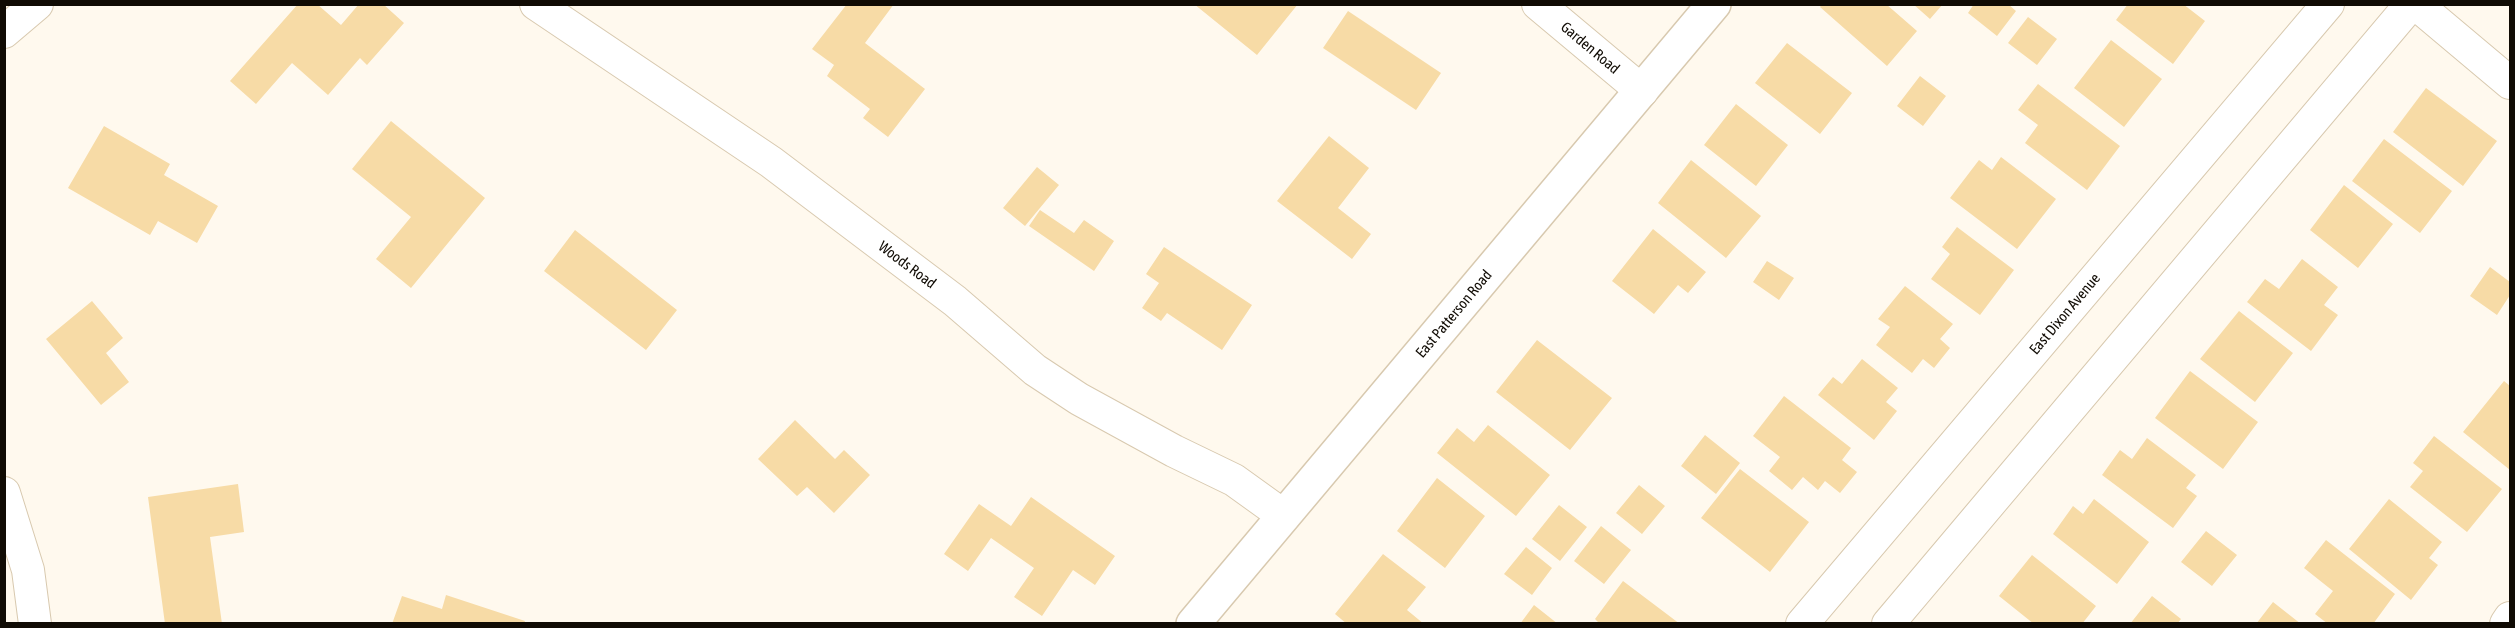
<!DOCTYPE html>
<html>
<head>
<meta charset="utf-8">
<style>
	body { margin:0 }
	#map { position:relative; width:2515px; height:628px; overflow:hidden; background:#fff9ee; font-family:"Asap Condensed",sans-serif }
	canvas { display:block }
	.frame { position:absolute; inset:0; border:6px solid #100b04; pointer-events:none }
</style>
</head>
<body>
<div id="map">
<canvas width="2515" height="628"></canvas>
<div class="frame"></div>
</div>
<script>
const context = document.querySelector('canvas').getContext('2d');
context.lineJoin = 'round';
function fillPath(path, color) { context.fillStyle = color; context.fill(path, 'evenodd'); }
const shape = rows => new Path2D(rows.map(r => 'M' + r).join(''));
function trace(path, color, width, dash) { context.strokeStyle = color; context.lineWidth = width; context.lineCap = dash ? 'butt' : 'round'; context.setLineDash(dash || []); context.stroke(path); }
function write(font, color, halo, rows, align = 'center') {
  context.font = font + ' "Asap Condensed",sans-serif'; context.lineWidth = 5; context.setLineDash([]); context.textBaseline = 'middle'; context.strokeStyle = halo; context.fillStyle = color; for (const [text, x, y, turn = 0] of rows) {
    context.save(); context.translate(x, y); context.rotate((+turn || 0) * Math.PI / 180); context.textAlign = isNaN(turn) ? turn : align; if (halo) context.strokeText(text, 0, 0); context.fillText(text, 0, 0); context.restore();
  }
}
const building = shape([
	[298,4,317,4,341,25,359,4,383,4,404,23,367,65,360,58,328,95,292,63,256,104,230,81],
	[847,4,894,4,865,43,925,89,888,137,863,118,870,109,827,76,834,65,812,49],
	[1194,4,1298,4,1257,55],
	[1822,4,1886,4,1917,31,1887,66,1820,7],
	[1913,4,1943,4,1930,19],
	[1974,4,2008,4,2016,11,1997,36,1968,13],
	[2128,4,2183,4,2205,21,2173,64,2116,20],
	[1348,11,1441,73,1416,110,1323,48],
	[2028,17,2057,39,2037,65,2008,43],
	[2111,40,2162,79,2124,127,2074,88],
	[1787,43,1852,93,1820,134,1755,83],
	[1920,76,1946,96,1923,126,1897,106],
	[2038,84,2120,146,2087,190,2025,143,2038,125,2018,110],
	[2426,88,2497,141,2463,186,2393,132],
	[1736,104,1788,145,1756,186,1704,145],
	[391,121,485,198,411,288,376,259,411,217,352,169],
	[104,126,170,164,164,175,218,206,197,243,158,221,150,235,68,188],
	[1329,136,1369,168,1338,208,1371,234,1352,259,1277,201],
	[2384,139,2452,191,2420,233,2352,181],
	[2001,157,2056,199,2017,249,1950,198,1979,160,1992,170],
	[1691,160,1761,216,1726,258,1658,203],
	[1037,167,1059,185,1025,226,1003,208],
	[2344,185,2393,224,2358,268,2310,230],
	[1040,210,1074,233,1084,220,1114,241,1094,271,1029,226],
	[1957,227,2014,270,1980,315,1931,279,1950,254,1942,247],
	[1653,229,1706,272,1688,293,1678,285,1654,314,1612,281],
	[575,230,677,310,646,350,544,271],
	[1164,247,1252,305,1222,350,1167,313,1161,321,1142,308,1159,283,1146,274],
	[2302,259,2338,287,2324,305,2338,315,2311,351,2247,302,2265,279,2279,289],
	[1767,261,1794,278,1779,300,1753,282],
	[2490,267,2510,282,2510,295,2497,315,2470,296],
	[1905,286,1953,324,1940,339,1950,348,1934,368,1923,359,1912,373,1876,345,1890,327,1878,319],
	[92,301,123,338,106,353,129,382,101,405,46,339],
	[2239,311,2293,353,2255,402,2200,359],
	[1537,340,1612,398,1570,450,1496,392],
	[1862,359,1898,388,1886,402,1897,411,1874,440,1818,395,1833,377,1842,384],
	[2190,371,2258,422,2223,469,2155,418],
	[2504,381,2510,386,2510,470,2463,432],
	[1784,396,1851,448,1842,460,1857,472,1840,493,1825,481,1818,490,1803,477,1792,490,1769,471,1780,457,1753,436],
	[795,420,835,459,844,450,870,475,834,513,807,487,797,496,758,459],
	[1488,425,1550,475,1516,516,1437,453,1457,428,1474,442],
	[1705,435,1740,463,1716,494,1681,466],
	[2434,436,2502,489,2467,532,2410,487,2423,471,2413,463],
	[2147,438,2196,475,2186,488,2197,496,2173,528,2102,475,2120,450,2132,459],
	[1740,469,1809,522,1770,572,1701,518],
	[1437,478,1485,516,1445,568,1397,531],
	[238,484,244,532,210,537,222,624,165,624,148,497],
	[1639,485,1665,506,1642,534,1616,513],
	[1031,497,1115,556,1095,585,1073,570,1042,616,1014,597,1034,568,991,538,968,571,944,554,979,504,1011,526],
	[2094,499,2149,542,2117,584,2053,534,2073,506,2083,514],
	[2389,499,2442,542,2429,558,2438,565,2411,600,2349,549],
	[1559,505,1587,527,1560,561,1532,539],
	[1601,526,1631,550,1604,584,1574,561],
	[2206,531,2237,555,2212,586,2181,562],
	[2326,540,2395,594,2373,624,2328,624,2315,614,2333,591,2304,568],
	[1526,547,1552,568,1532,595,1504,574],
	[1383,554,1426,587,1407,610,1424,624,1347,624,1335,614],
	[2032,555,2096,606,2082,624,2034,624,1999,596],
	[1623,581,1680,624,1600,624,1595,619],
	[446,595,525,621,524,624,392,624,402,596,442,609],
	[2152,596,2181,619,2177,624,2130,624],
	[2273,602,2301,624,2256,624],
	[1534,605,1558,624,1520,624]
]);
const minor = shape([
	[536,4,771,162,955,301,1035,370,1079,399,1174,451,1234,480,1284,516],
	[1538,4,1642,91],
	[2416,4,2510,83],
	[4,32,37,4],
	[4,493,28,570,35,624],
	[1802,624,2328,4],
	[1888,624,2411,4],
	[2506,624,2510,618]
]);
const secondary = shape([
	[1193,624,1714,4]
]);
const streetNames = [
	["Garden Road",1590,48,40],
	["Woods Road",907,265,37],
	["East Patterson Road",1454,314,-50],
	["East Dixon Avenue",2065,314,-50]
];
fillPath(building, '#f7dba6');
trace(minor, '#d8c9af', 34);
trace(secondary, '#d8c9af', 36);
trace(minor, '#fff', 32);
trace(secondary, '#fff', 33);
write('15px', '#100b04', '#fff', streetNames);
</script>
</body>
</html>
